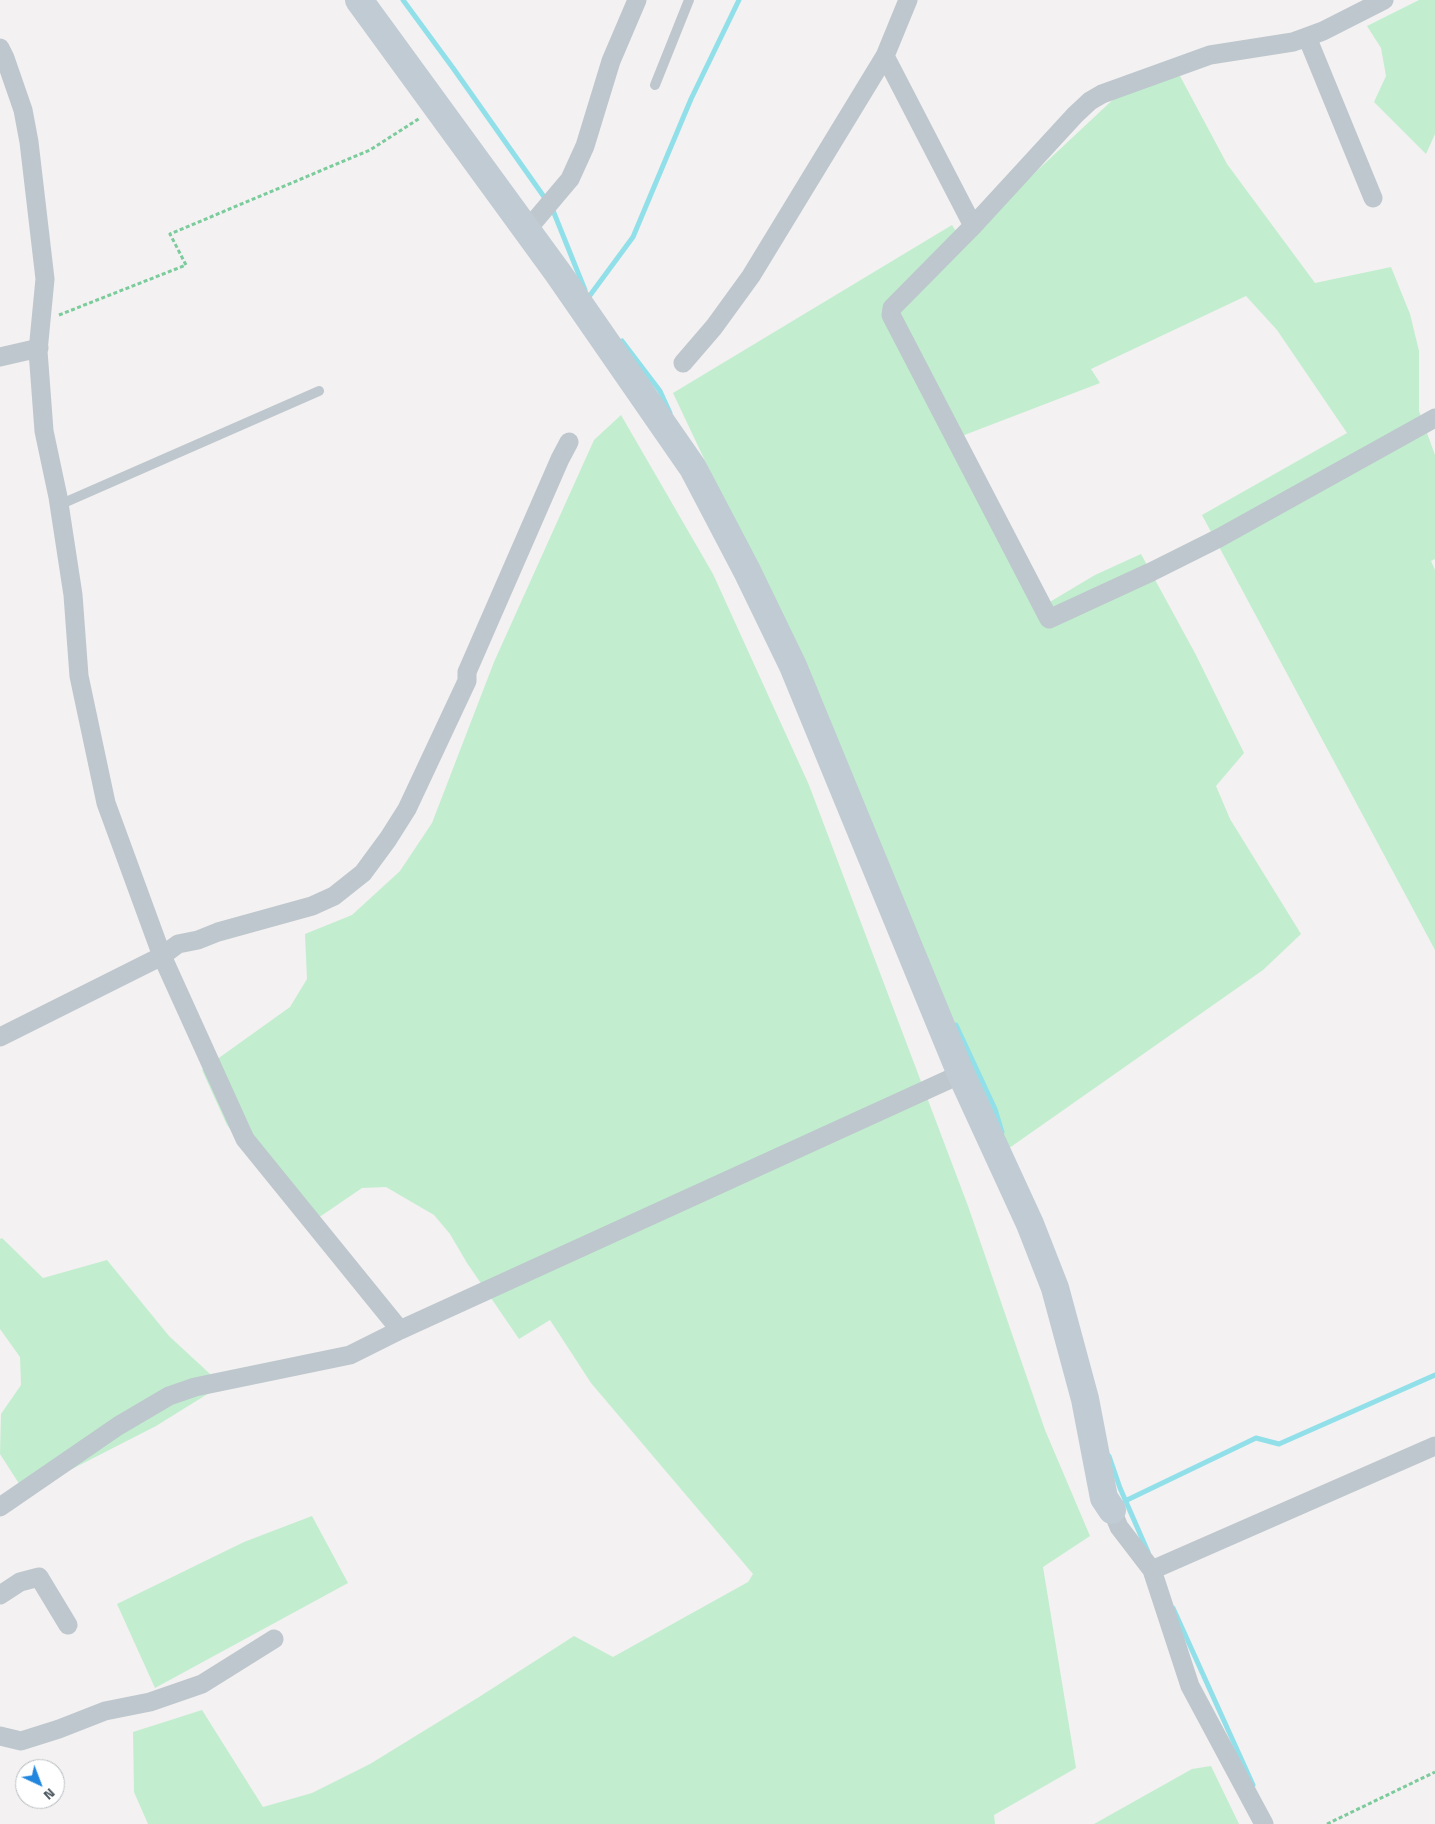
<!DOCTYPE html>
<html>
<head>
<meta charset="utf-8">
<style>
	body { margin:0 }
	#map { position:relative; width:1435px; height:1824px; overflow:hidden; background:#f3f1f1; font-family:"Titillium Web",sans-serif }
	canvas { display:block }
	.north { position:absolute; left:15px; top:1759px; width:50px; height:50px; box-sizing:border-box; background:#fff; border:1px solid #b6bbbf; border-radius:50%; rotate:137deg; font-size:14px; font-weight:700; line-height:20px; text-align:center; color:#49565e }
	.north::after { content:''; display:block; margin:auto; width:18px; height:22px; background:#2186de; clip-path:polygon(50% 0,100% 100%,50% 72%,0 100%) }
</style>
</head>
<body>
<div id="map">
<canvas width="1435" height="1824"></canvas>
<div class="north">N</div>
</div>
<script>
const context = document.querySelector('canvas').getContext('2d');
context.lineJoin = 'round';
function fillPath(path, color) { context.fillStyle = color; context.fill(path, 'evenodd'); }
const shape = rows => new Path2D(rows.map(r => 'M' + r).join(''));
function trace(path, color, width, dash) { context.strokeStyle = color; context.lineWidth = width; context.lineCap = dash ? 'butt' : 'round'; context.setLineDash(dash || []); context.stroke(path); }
const green = shape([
	[1419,0,1435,0,1435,134,1426,154,1374,102,1386,76,1381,48,1367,26],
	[1180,76,1227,164,1315,283,1391,267,1410,314,1419,351,1419,411,1435,455,1435,559,1431,561,1435,570,1435,950,1202,515,1347,433,1277,330,1246,296,1091,369,1100,383,954,439,1038,609,1095,575,1141,554,1196,655,1244,753,1216,786,1230,819,1301,934,1263,970,1005,1151,724,501,673,393,952,225,965,246,1011,195,1136,78],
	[621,415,713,574,809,785,968,1206,1045,1430,1090,1536,1043,1567,1076,1768,994,1815,995,1824,148,1824,134,1792,133,1732,202,1710,263,1807,312,1793,370,1764,479,1697,574,1636,613,1657,748,1582,753,1574,591,1383,550,1320,519,1339,467,1263,450,1234,434,1215,386,1187,362,1188,318,1218,301,1219,227,1125,202,1070,290,1007,307,979,305,934,352,915,400,871,432,823,494,662,594,440],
	[2,1238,43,1278,107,1260,169,1336,222,1385,156,1426,25,1493,0,1454,1,1414,21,1385,20,1357,0,1329,0,1239],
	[312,1516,348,1583,155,1688,117,1604,244,1542],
	[1211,1766,1239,1824,1094,1824,1192,1769]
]);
const stream = shape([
	[403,0,453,68,547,201],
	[552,208,585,290],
	[588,298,633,237,691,99,739,0],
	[622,341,660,391,670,413],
	[956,1025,995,1109,1002,1132],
	[1109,1456,1120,1488,1148,1552],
	[1125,1501,1256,1438,1279,1444,1435,1375],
	[1173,1608,1253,1785]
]);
const path = shape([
	[59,315,186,265,170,234,370,150,420,118],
	[1327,1824,1435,1772]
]);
const lane = shape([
	[655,85,689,0],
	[59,505,319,391]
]);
const street = shape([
	[1384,0,1323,31,1293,42,1210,55,1102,94,1090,101,1075,115,973,226,892,308,891,315,1049,619,1151,572,1219,538,1435,418],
	[1307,37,1373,198],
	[0,48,5,58,23,110,29,142,45,279,38,351,44,431,58,497,73,595,79,676,106,803,162,956,245,1139,400,1330],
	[885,56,973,226],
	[527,230,570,179,585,146,611,61,637,0],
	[0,357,39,348],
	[683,363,714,327,751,276,885,56,908,0],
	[0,1037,162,956,178,944,198,940,218,932,312,906,334,896,363,873,388,839,407,809,467,681,467,672,560,459,569,442],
	[0,1507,118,1426,169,1396,195,1387,350,1355,400,1330,961,1074],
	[1112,1510,1119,1527,1152,1570,1190,1686,1264,1824],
	[1152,1570,1435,1446],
	[0,1595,20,1582,39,1577,68,1625],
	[0,1736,21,1741,59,1729,105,1711,150,1702,202,1684,274,1639]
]);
const secondary = shape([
	[359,0,558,273,693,468,747,571,793,666,961,1074,1030,1224,1055,1288,1085,1399,1104,1498,1112,1510]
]);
fillPath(green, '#c2eecf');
trace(stream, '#91e0e9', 5);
trace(path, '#7bcb9c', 3, [4, 2.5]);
trace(lane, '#bdc7cd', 10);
trace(street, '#bdc7cd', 19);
trace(secondary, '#c0cbd4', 28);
</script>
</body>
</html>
